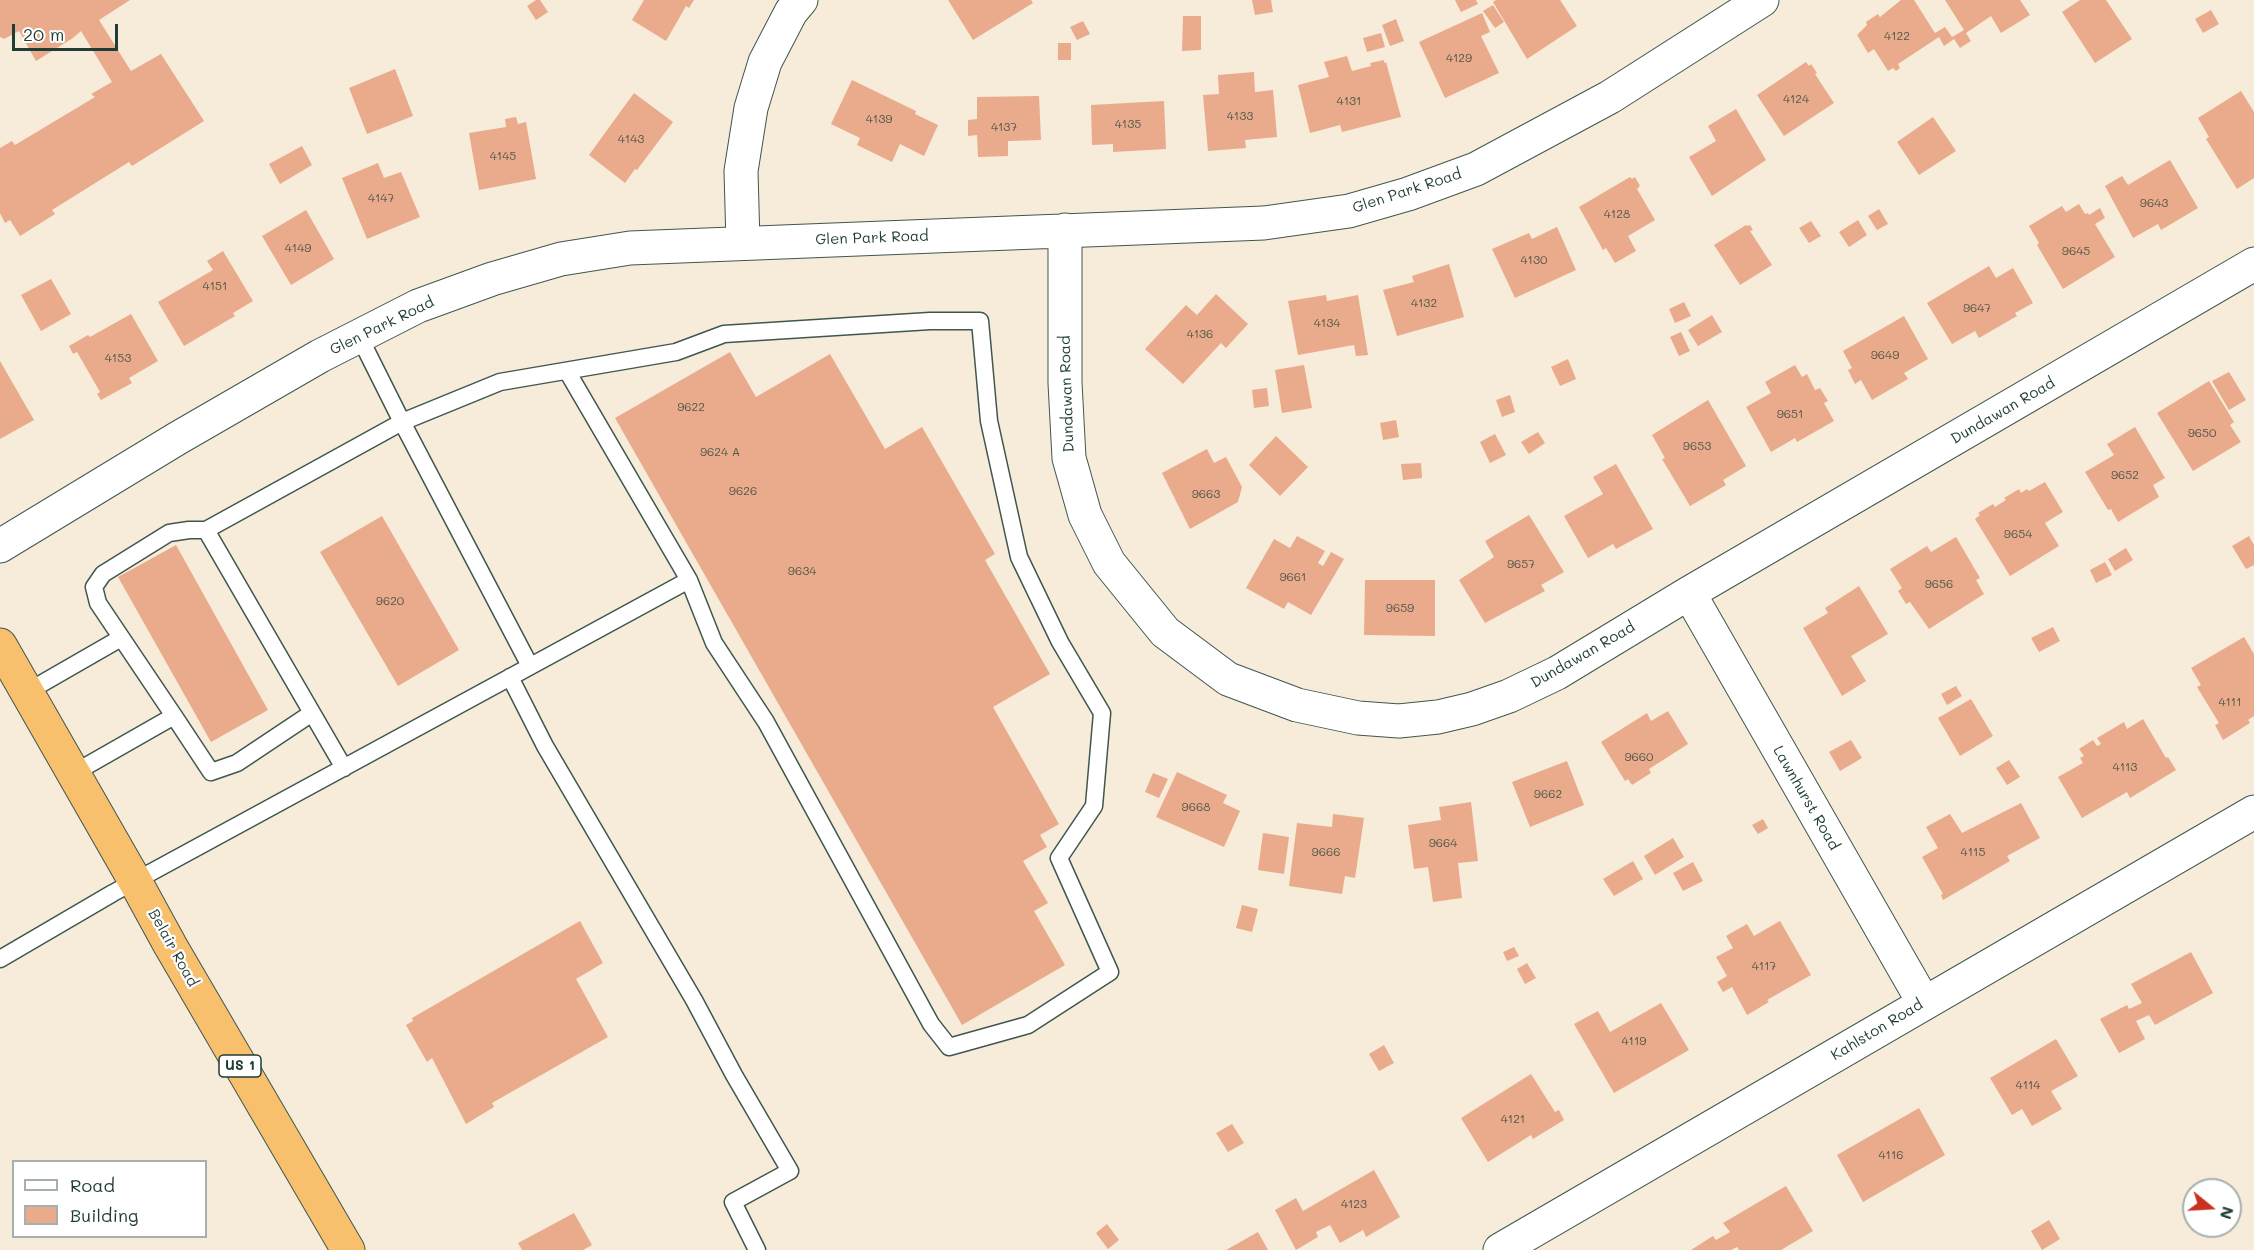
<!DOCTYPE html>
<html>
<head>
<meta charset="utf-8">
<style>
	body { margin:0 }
	#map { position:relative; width:2254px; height:1250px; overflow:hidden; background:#f7ebd9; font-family:Mali,sans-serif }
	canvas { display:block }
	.legend { position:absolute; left:12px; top:1160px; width:195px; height:78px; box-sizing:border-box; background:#fff; border:2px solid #a5b1ae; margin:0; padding:8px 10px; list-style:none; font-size:18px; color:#1f3d34 }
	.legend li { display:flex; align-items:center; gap:12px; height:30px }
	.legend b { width:30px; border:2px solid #a5b1ae }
	.north { position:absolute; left:2182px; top:1178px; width:60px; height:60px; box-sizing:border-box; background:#fff; border:2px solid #a5b1ae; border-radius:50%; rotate:108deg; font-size:16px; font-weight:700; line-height:24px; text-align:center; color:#1f3d34 }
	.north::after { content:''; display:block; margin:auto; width:21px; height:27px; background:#c8321e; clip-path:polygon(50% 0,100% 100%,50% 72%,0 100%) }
	.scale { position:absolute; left:12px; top:24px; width:106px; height:27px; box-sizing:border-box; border:3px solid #1f3d34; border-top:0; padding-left:8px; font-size:18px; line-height:21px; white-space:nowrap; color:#1f3d34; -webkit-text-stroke:4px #fff; paint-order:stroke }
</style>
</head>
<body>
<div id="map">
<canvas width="2254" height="1250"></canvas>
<ul class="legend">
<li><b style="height:8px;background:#fff"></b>Road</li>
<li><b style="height:16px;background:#eaab8c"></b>Building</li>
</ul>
<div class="north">N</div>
<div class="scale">20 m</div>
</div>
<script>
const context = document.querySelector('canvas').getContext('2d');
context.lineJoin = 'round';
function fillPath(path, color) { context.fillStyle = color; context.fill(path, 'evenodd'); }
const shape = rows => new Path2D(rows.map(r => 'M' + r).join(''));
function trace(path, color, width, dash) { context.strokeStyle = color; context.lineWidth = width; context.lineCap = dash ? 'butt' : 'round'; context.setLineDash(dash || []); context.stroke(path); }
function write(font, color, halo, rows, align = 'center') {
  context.font = font + ' Mali,sans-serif'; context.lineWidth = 4.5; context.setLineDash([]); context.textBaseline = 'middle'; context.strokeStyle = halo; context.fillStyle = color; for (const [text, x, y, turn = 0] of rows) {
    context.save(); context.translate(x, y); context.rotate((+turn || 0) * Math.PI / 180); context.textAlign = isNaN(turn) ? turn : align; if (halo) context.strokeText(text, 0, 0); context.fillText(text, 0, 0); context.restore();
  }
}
const building = shape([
	[0,0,130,0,99,20,131,71,161,54,204,121,132,166,129,162,52,210,55,214,20,236,10,220,5,223,0,213,0,148,12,141,15,145,95,97,91,94,112,82,81,31,73,38,36,61,19,31,4,39,0,37],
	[536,0,540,0,548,12,536,20,527,6],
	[644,0,694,0,689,8,686,6,666,41,632,20],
	[948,0,1031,0,1033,3,973,40],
	[1252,0,1271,0,1273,12,1255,15],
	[1455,0,1476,0,1478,4,1461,12],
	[1496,0,1560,0,1577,26,1527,59,1493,2],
	[1901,0,1914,0,1935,33,1945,27,1952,37,1964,30,1945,0,2020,0,2030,15,2001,33,1991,16,1966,33,1971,41,1960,48,1954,39,1944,46,1939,37,1898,64,1900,68,1896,71,1893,68,1888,71,1874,49,1868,53,1857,35,1867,25,1866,22,1878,14,1880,17],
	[2080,0,2106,0,2132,39,2095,63,2062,12],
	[1493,5,1504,22,1495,28,1483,11],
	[2211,10,2219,24,2203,33,2195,19],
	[1482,13,1490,32,1481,36,1499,73,1445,98,1419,42],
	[1183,16,1201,16,1201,50,1182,51],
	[1396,19,1404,41,1390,46,1382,25],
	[1083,21,1090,34,1077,40,1070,27],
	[1381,33,1385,47,1367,52,1363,38],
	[1058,43,1071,43,1071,60,1058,60],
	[1347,56,1352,71,1371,66,1370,63,1384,60,1384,63,1386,62,1401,117,1342,132,1340,125,1310,133,1298,85,1329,77,1324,62],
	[1806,62,1809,66,1811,64,1817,73,1815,74,1834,103,1784,136,1757,95],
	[395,69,413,116,367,134,349,88],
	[1254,72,1255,92,1273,90,1277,137,1245,140,1246,148,1208,151,1203,95,1219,94,1218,75],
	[852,80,916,111,915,114,938,125,924,156,900,144,892,162,857,145,860,138,831,124],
	[2241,91,2254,112,2254,178,2237,189,2206,139,2209,137,2198,118],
	[634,93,673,122,637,170,635,169,625,183,589,155],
	[1039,96,1041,140,1008,141,1008,156,978,157,977,135,968,136,968,120,977,119,977,97],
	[1164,101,1166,149,1113,152,1113,144,1092,145,1091,105],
	[1736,109,1766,160,1712,196,1689,157,1716,141,1708,126],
	[516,117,518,124,526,122,536,179,479,190,469,133,506,127,505,119],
	[1933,117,1956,151,1919,175,1897,142],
	[302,146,312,165,280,184,269,164],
	[2170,160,2198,208,2161,230,2158,224,2133,238,2105,186,2122,176,2128,185],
	[378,163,384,178,401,172,420,217,367,239,342,178],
	[1630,177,1632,179,1635,177,1640,186,1637,189,1655,220,1628,236,1636,251,1615,263,1606,248,1603,250,1579,207],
	[2079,204,2085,214,2088,213,2089,215,2100,208,2105,218,2095,224,2115,257,2063,289,2037,245,2039,243,2029,226,2062,206,2066,212],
	[1879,209,1888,224,1877,230,1868,216],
	[306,210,334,259,291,285,262,236],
	[1858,220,1867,235,1849,247,1839,232],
	[1811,221,1821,236,1809,243,1799,228],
	[1746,225,1747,226,1750,225,1753,230,1750,231,1772,265,1740,285,1714,245],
	[1557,227,1576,270,1515,298,1492,249,1529,233,1532,239],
	[223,251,253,301,233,313,235,316,184,346,158,302,213,270,207,261],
	[1449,264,1464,317,1397,336,1383,290,1414,282,1412,276],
	[1989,266,1996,278,2013,268,2033,303,2015,313,2017,316,1979,338,1975,331,1952,344,1927,303],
	[51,279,71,314,41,331,21,295],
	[1216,294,1248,324,1226,348,1221,343,1183,384,1145,349,1186,305,1197,315],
	[1326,295,1327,301,1358,295,1368,355,1356,356,1354,345,1298,355,1288,301],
	[1684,302,1691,316,1675,323,1669,309],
	[131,314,158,361,129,378,132,383,101,400,97,394,100,392,77,352,73,354,69,346,88,335,90,337],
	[1712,315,1722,332,1698,346,1688,330],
	[1904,316,1928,359,1904,373,1908,379,1872,400,1861,380,1855,384,1848,370,1852,368,1843,351],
	[1681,332,1690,351,1679,356,1670,337],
	[730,352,756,397,830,354,885,449,922,427,995,554,985,560,1050,674,993,707,1059,824,1040,835,1047,847,1023,861,1048,903,1034,911,1065,965,962,1025,615,418],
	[1568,359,1576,379,1560,386,1551,367],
	[0,361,34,420,0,439],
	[1304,365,1312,408,1282,413,1275,370],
	[1795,365,1802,377,1807,374,1815,390,1820,388,1828,401,1824,403,1834,421,1797,442,1795,438,1771,452,1746,407,1771,393,1765,382],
	[2229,372,2246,400,2229,410,2212,381],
	[2209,381,2234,422,2230,425,2241,442,2193,471,2157,413],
	[1267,388,1269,406,1254,408,1252,390],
	[1510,395,1515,412,1502,417,1496,400],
	[1708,400,1746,466,1723,480,1726,485,1690,506,1662,459,1665,458,1652,435],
	[1396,420,1399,437,1383,440,1380,423],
	[2135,427,2165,478,2153,485,2159,497,2118,522,2111,509,2108,510,2085,472,2114,455,2107,444],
	[1538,432,1545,443,1529,454,1521,442],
	[1495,434,1506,455,1490,463,1480,442],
	[1276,436,1308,467,1280,496,1249,465],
	[1207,449,1214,463,1226,457,1242,487,1238,502,1190,529,1162,473],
	[1421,463,1422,478,1403,480,1401,464],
	[1616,464,1653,529,1616,549,1613,544,1588,558,1564,516,1603,494,1593,477],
	[2045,482,2063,512,2045,523,2059,546,2010,576,1975,519,1980,515,1978,513,1993,504,1995,507,2006,500,2004,498,2019,489,2021,493,2027,489,2029,491],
	[1529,515,1564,572,1541,585,1545,591,1485,623,1459,580,1494,557,1485,541],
	[382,516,459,650,398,686,320,552],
	[1297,536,1325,551,1318,563,1323,566,1331,552,1344,559,1311,615,1288,602,1284,609,1246,588,1274,539,1290,548],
	[2249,536,2254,545,2254,565,2246,569,2232,546],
	[1956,537,1980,578,1976,580,1984,594,1929,629,1910,602,1906,604,1898,591,1902,588,1890,569,1927,546,1931,552],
	[176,545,268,710,211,742,118,577],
	[2126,548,2133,560,2115,571,2108,559],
	[2105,562,2112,575,2096,583,2090,570],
	[1365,580,1435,580,1435,636,1364,635],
	[1859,586,1888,634,1851,656,1866,681,1842,696,1803,628,1828,613,1825,608],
	[2053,627,2060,641,2039,652,2031,638],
	[2244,637,2254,654,2254,716,2248,720,2250,723,2223,740,2215,725,2219,723,2197,687,2201,685,2191,668],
	[1956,686,1962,696,1947,705,1941,694],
	[1971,699,1993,736,1960,756,1938,718],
	[1668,711,1688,744,1649,769,1651,773,1632,785,1628,779,1625,781,1601,742,1647,713,1651,721],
	[2143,719,2166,758,2168,757,2176,770,2130,798,2127,792,2082,818,2058,777,2083,763,2080,758,2084,756,2079,749,2093,740,2097,746,2101,744,2097,738,2124,722,2127,729],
	[1851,740,1862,758,1840,771,1829,752],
	[2009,760,2020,777,2007,785,1996,768],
	[1567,761,1584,805,1530,827,1512,782],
	[1177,772,1227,795,1223,803,1240,811,1224,847,1156,817],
	[1153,773,1168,779,1159,798,1145,792],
	[1471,802,1478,861,1458,863,1462,898,1433,902,1428,867,1414,869,1408,825,1441,820,1439,807],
	[2021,803,2040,838,2007,856,2010,861,1943,900,1941,895,1943,894,1922,857,1938,848,1926,827,1950,814,1962,833],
	[1333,814,1364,818,1355,878,1345,876,1342,894,1289,886,1297,823,1332,827],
	[1763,819,1768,828,1758,834,1752,825],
	[1263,833,1289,837,1284,874,1258,870],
	[1673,838,1684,857,1655,875,1644,856],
	[1633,861,1643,879,1614,896,1603,879],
	[1693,862,1703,881,1683,891,1673,873],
	[1242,905,1258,909,1252,932,1236,928],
	[580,921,603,963,576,979,608,1037,492,1103,494,1107,466,1124,432,1058,427,1062,406,1025,413,1021,412,1018],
	[1780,921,1811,975,1767,1000,1769,1002,1747,1015,1732,987,1723,992,1717,982,1727,976,1716,957,1733,948,1726,936,1747,924,1754,936],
	[1514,947,1519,956,1507,961,1503,952],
	[2191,952,2213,993,2155,1025,2149,1015,2136,1021,2145,1039,2119,1053,2100,1019,2127,1005,2129,1009,2142,1003,2131,984],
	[1527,963,1536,978,1525,984,1517,969],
	[1661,1003,1689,1050,1614,1093,1574,1024,1598,1011,1610,1032],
	[2056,1039,2078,1076,2051,1091,2062,1109,2032,1126,2022,1109,2012,1115,1990,1078],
	[1384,1045,1394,1063,1379,1071,1369,1054],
	[1531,1074,1555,1112,1559,1110,1564,1120,1533,1139,1531,1135,1488,1162,1461,1118],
	[1919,1108,1945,1155,1863,1202,1837,1155],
	[1232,1124,1244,1143,1228,1152,1216,1133],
	[1374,1170,1400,1217,1366,1237,1363,1230,1340,1243,1330,1225,1316,1232,1318,1237,1296,1250,1275,1210,1296,1198,1303,1211],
	[1786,1186,1813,1231,1781,1250,1739,1250,1737,1247,1731,1250,1691,1250,1713,1236,1716,1240,1730,1232,1723,1223],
	[574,1213,592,1245,583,1250,522,1250,518,1243],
	[2049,1220,2060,1239,2042,1250,2031,1231],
	[1107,1224,1119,1240,1108,1249,1096,1233],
	[1258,1232,1268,1250,1226,1250]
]);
const lane = shape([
	[530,666,402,422,500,382,676,352,724,334,930,321,980,321,989,421,1019,557,1060,642,1102,713,1094,806,1059,858,1110,972,1028,1025,949,1047,931,1024,766,722,714,643,689,580,567,371],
	[510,677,545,746,694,1000,734,1075,790,1171,733,1202,757,1250],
	[27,692,121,638],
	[174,716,98,603,94,587,103,574,169,533,189,530,206,530],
	[344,768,206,530,402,422,359,336],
	[74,773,174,716,211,772,237,763,312,713],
	[0,959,113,893,689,580]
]);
const street = shape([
	[1065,230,1065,383,1069,458,1085,515,1109,563,1165,632,1228,679,1297,705,1358,718,1399,721,1438,717,1472,709,1509,696,1557,673,1689,593,2254,264],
	[743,243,741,171,751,108,765,62,791,12,801,0],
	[0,546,178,438,320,356,418,306,492,279,561,259,630,248,1264,223,1349,211,1408,194,1476,169,1610,97,1762,0],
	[1689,593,1924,1003],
	[1500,1250,2254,812]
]);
const highway = shape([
	[0,645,135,881,170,945,348,1250]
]);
const numberNames = [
	["4122",1897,36],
	["4129",1459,58],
	["4124",1796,99],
	["4131",1349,101],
	["4133",1240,116],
	["4139",879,119],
	["4135",1128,124],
	["4137",1004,127],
	["4143",631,139],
	["4145",503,156],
	["4147",381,198],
	["9643",2154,203],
	["4128",1617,214],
	["4149",298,248],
	["9645",2076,251],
	["4130",1534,260],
	["4151",215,286],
	["4132",1424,303],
	["9647",1977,308],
	["4134",1327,323],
	["4136",1200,334],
	["9649",1885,355],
	["4153",118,358],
	["9622",691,407],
	["9651",1790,414],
	["9650",2202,433],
	["9653",1697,446],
	["9624 A",720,452],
	["9652",2125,475],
	["9626",743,491],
	["9663",1206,494],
	["9654",2018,534],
	["9657",1521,564],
	["9634",802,571],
	["9661",1293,577],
	["9656",1939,584],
	["9620",390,601],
	["9659",1400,608],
	["4111",2230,702],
	["9660",1639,757],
	["4113",2125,767],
	["9662",1548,794],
	["9668",1196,807],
	["9664",1443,843],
	["9666",1326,852],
	["4115",1973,852],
	["4117",1764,966],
	["4119",1634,1041],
	["4114",2028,1085],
	["4121",1513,1119],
	["4116",1891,1155],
	["4123",1354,1204]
];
const shields = [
	[240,1066,42]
];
const shieldNames = [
	["US 1",240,1066]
];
const streetNames = [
	["Glen Park Road",1407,191,-18],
	["Glen Park Road",872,238,-2],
	["Glen Park Road",382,326,-26],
	["Dundawan Road",1067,394,-92],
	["Dundawan Road",2003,411,-30],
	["Dundawan Road",1583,655,-30],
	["Lawnhurst Road",1806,798,60],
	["Belair Road",173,948,61],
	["Kahlston Road",1877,1030,-31]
];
fillPath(building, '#eaab8c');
trace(lane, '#3f574d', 19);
trace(street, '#3f574d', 35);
trace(highway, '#3f574d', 35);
trace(lane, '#fff', 16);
trace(street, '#fff', 33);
trace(highway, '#f8bf6c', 33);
write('12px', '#52584a', null, numberNames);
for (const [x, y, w] of shields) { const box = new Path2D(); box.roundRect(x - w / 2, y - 11, w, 22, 4.5); context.fillStyle = '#fff'; context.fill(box); trace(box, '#1f3d34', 1.5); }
write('bold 14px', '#1f3d34', null, shieldNames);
write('15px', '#1f3d34', '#fff', streetNames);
</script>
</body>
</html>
